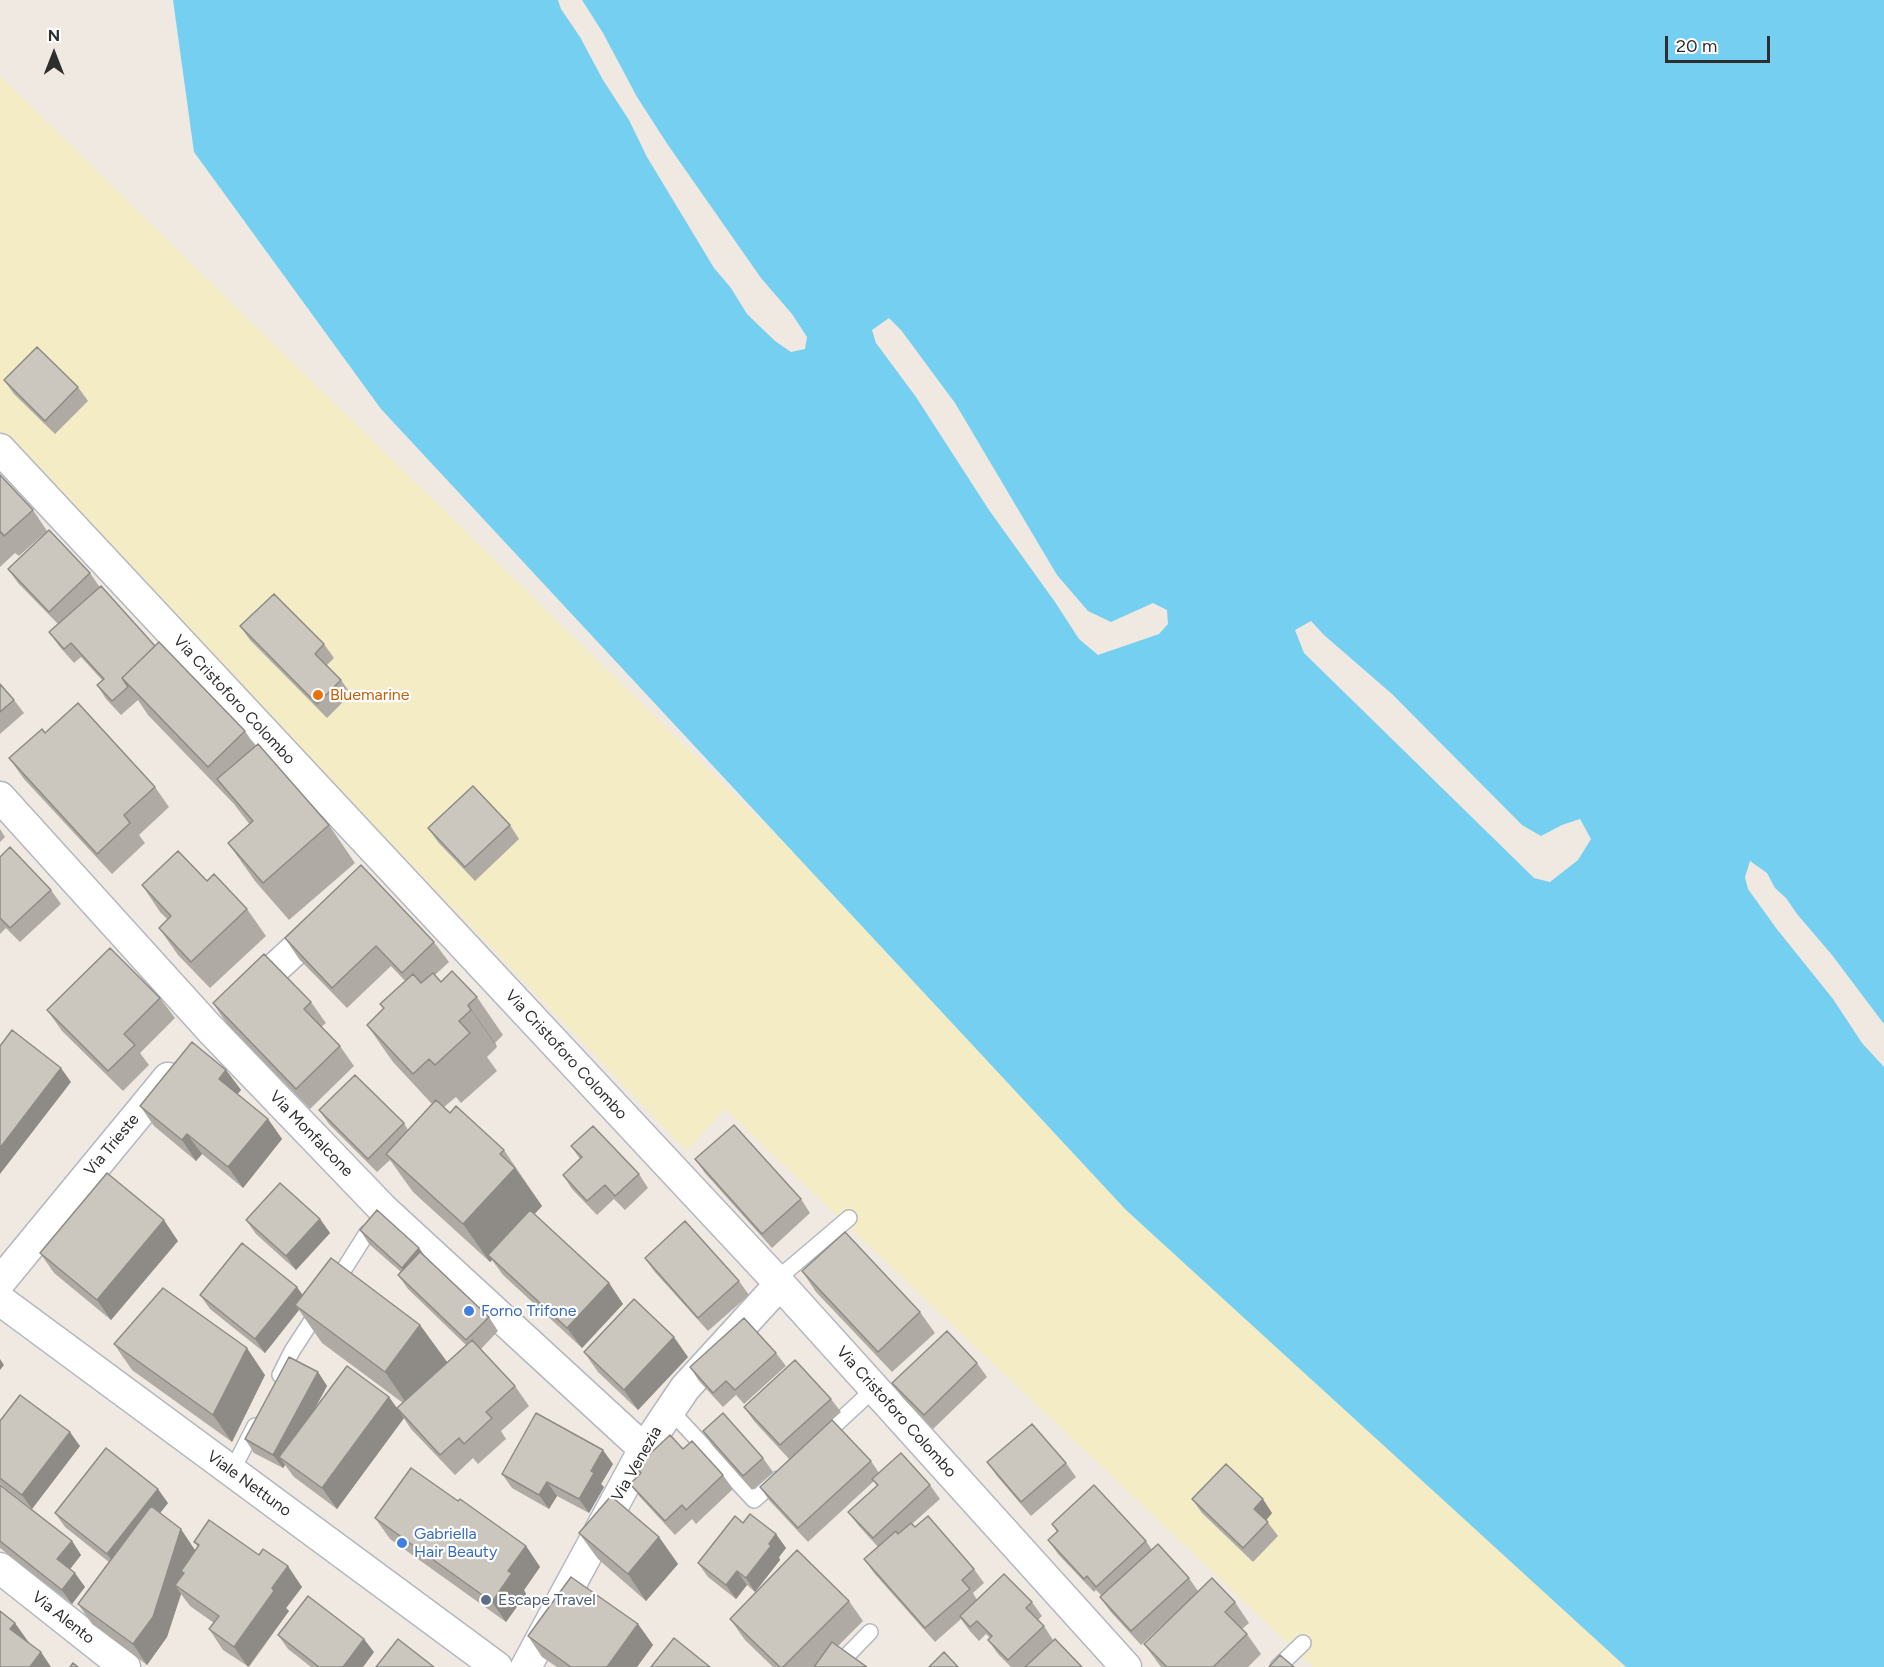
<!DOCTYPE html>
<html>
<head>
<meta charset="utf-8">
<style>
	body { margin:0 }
	#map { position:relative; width:1884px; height:1667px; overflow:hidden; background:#efe9e1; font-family:Figtree,sans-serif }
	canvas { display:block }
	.north { position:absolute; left:24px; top:24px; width:60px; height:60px; -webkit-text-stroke:4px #fff; paint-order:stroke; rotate:0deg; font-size:16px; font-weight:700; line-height:24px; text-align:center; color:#2e2e2e }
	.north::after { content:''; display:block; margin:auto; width:21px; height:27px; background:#2e2e2e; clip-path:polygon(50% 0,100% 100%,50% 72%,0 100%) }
	.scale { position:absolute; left:1665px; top:36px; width:105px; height:27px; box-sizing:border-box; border:3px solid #2e2e2e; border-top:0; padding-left:8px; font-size:18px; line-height:21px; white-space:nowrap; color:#2e2e2e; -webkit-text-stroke:4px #fff; paint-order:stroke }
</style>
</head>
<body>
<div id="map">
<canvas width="1884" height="1667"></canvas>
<div class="north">N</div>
<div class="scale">20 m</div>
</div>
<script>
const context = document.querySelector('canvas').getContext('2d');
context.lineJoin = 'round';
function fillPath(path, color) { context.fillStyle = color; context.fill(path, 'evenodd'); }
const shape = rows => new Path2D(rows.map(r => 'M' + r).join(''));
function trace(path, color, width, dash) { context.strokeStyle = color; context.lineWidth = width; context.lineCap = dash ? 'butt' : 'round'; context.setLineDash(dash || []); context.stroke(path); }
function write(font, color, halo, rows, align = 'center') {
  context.font = font + ' Figtree,sans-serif'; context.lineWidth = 4.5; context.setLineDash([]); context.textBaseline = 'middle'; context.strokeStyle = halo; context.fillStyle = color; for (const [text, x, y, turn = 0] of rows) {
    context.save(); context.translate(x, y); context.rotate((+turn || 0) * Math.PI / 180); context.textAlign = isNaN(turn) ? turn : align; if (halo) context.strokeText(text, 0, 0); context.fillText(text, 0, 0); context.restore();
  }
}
const sand = shape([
	[0,76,1627,1667,1313,1667,725,1109,687,1151,0,438]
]);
const water = shape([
	[173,0,1884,0,1884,1667,1626,1667,1126,1210,381,409,194,152]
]);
const pier = shape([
	[558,0,582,0,603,33,637,97,668,145,761,278,792,314,807,337,805,349,791,352,775,341,747,314,731,288,714,268,647,157,629,120,603,80,580,37,561,9],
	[889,318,901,330,955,403,1057,575,1088,611,1111,622,1153,603,1167,610,1168,624,1159,634,1098,655,1079,639,1055,602,989,510,916,397,876,343,872,330],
	[1311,621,1324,635,1392,694,1522,825,1541,836,1562,825,1580,819,1591,839,1578,860,1550,882,1534,878,1304,653,1295,630],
	[1750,861,1767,873,1775,888,1786,898,1797,914,1832,955,1884,1024,1884,1067,1862,1043,1833,999,1776,928,1748,889,1745,877]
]);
const service = shape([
	[776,1280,849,1218],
	[334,1285,367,1233],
	[280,1375,292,1351,320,1308],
	[670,1410,754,1500,778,1479],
	[821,1438,874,1389],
	[232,1471,255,1426],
	[836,1667,870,1632],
	[1278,1667,1303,1643]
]);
const minor = shape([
	[0,449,780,1284,1126,1667],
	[0,797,210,1029,383,1209,644,1449],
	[246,995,323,924],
	[0,1282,168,1078],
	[0,1300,497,1667],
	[0,1568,125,1667],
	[526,1667,644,1449,685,1388,780,1284]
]);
const wall = shape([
	[4,380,78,387,88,401,55,434,14,394],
	[0,475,33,510,47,531,19,556,15,553,0,567],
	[8,569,90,573,99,586,155,646,245,731,255,746,329,825,355,863,289,920,255,881,228,843,250,825,234,804,148,715,138,700,121,715,106,699,97,685,102,680,81,657,74,663,59,646,49,632,58,624,18,583],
	[240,626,324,644,334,658,327,665,341,680,351,694,327,718,250,640],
	[0,684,14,700,24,713,0,734],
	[45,733,155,787,169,807,139,835,145,843,112,874,24,779,9,758],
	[510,825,519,839,475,881,438,842,428,828],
	[0,829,5,837,0,842],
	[0,857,51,890,61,904,20,942,6,928,0,934],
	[207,881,247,909,266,936,210,988,178,955,159,928,168,920,160,912,142,885],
	[285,938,434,942,449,962,435,975,441,982,477,997,503,1035,495,1043,497,1047,487,1057,497,1071,461,1103,456,1097,444,1107,450,1113,504,1150,542,1206,534,1214,609,1283,623,1304,582,1348,503,1275,492,1260,490,1262,413,1192,390,1160,377,1172,329,1124,319,1110,404,1123,408,1130,432,1104,393,1062,367,1025,384,1009,380,1004,405,981,391,966,347,1008,299,959],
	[160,998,175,1018,140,1053,149,1065,123,1091,62,1031,47,1010],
	[311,1002,326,1023,321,1027,340,1046,354,1066,310,1109,227,1024,213,1003],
	[226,1070,241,1090,237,1094,268,1119,282,1139,243,1188,202,1154,196,1161,154,1126,140,1106],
	[571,1146,639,1174,648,1188,625,1210,614,1199,597,1215,572,1189,563,1175,580,1159],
	[695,1159,801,1199,810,1213,772,1248,705,1173],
	[320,1219,330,1233,296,1270,256,1234,246,1220],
	[360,1230,419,1248,424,1255,489,1317,498,1331,481,1349,515,1386,529,1406,501,1431,506,1439,478,1464,473,1458,455,1475,411,1429,397,1408,403,1403,322,1343,299,1310,265,1353,210,1309,200,1295,303,1295,420,1325,447,1362,466,1345,408,1289,398,1275,401,1272,369,1244],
	[178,1241,111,1320,54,1273,40,1253],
	[645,1258,739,1281,749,1295,708,1331,654,1271],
	[802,1271,920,1312,935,1333,892,1372,816,1292],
	[114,1344,265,1375,232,1442,132,1370],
	[584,1352,688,1357,638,1410,598,1372],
	[776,1353,786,1366,744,1404,736,1395,723,1407,699,1381,690,1367],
	[977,1363,987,1377,933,1429,902,1397,892,1383],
	[318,1372,327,1386,315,1408,389,1397,404,1418,337,1509,294,1477,285,1465,283,1468,254,1453,245,1439],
	[831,1399,841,1412,832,1420,871,1461,879,1473,930,1485,940,1499,912,1524,915,1527,974,1569,984,1583,973,1593,977,1600,1032,1602,1042,1616,1038,1620,1044,1626,1053,1640,1025,1667,1011,1667,998,1654,988,1640,990,1638,986,1634,979,1641,969,1630,961,1619,935,1642,874,1573,864,1559,878,1547,858,1525,848,1512,877,1486,874,1481,808,1542,769,1500,760,1487,789,1459,754,1421,744,1407],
	[0,1421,80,1446,32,1509,0,1484],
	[703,1431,763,1458,773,1472,752,1490,712,1445],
	[683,1449,723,1475,733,1489,696,1524,692,1519,675,1535,640,1497,630,1484,640,1474,636,1467],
	[987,1462,1066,1463,1076,1477,1031,1516,997,1476],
	[613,1464,601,1484,604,1487,589,1513,557,1496,549,1509,512,1488,502,1474],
	[0,1485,72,1541,81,1555,70,1569,85,1587,72,1604,0,1548],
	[1192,1499,1272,1513,1266,1520,1278,1536,1253,1562,1202,1513],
	[458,1501,526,1546,540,1567,524,1590,526,1594,506,1622,390,1539,375,1518],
	[168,1503,160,1513,195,1550,198,1547,194,1542,302,1587,286,1608,289,1611,249,1667,223,1650,209,1629,214,1623,190,1606,181,1594,167,1637,147,1665,92,1624,78,1604,109,1562,65,1527,55,1513],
	[743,1523,776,1534,786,1548,779,1557,780,1560,755,1592,747,1585,736,1599,708,1577,698,1563],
	[1052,1524,1146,1541,1152,1550,1189,1578,1198,1591,1235,1602,1249,1623,1242,1629,1247,1634,1261,1654,1248,1667,1161,1667,1144,1644,1184,1605,1141,1645,1110,1611,1100,1597,1102,1596,1096,1590,1094,1592,1058,1554,1048,1540,1057,1532],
	[579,1533,659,1537,678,1564,646,1601,598,1559],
	[849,1601,863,1621,838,1646,867,1667,773,1667,745,1640,730,1619],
	[638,1624,653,1645,637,1667,557,1667,542,1657,528,1636],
	[278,1635,374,1652,363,1667,311,1667,288,1649]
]);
const shadedWall = shape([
	[468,1005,495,1043,497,1047,471,1010],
	[61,1068,71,1082,0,1174,0,1148],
	[226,1070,241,1090,233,1100,219,1079],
	[268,1119,282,1139,243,1188,228,1167],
	[187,1134,202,1154,196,1161,182,1140],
	[515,1168,542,1206,493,1259,488,1255,492,1260,490,1262,463,1224],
	[320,1219,330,1233,296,1270,286,1256],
	[164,1220,178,1241,111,1320,97,1300],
	[419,1248,429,1262,411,1281,402,1268],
	[609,1283,623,1304,582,1348,567,1328],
	[297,1287,307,1301,295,1305,299,1310,265,1353,255,1339],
	[420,1325,447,1362,411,1410,385,1372],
	[674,1337,688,1357,638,1410,624,1390],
	[247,1348,265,1375,232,1442,213,1415],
	[0,1359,4,1365,0,1370],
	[318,1372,327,1386,286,1462,279,1457,285,1465,283,1468,273,1455],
	[389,1397,404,1418,337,1509,322,1488],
	[70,1432,80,1446,32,1509,22,1495],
	[603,1450,613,1464,601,1484,604,1487,589,1513,579,1499,591,1471],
	[547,1482,557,1496,549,1509,539,1495],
	[158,1489,168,1503,117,1567,107,1554],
	[1263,1499,1272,1513,1264,1523,1254,1509],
	[181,1529,195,1550,184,1573,181,1571,186,1578,175,1585,181,1594,167,1637,147,1665,133,1644],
	[776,1534,786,1548,779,1557,780,1560,755,1592,746,1578,769,1544],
	[659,1537,678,1564,646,1601,628,1574],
	[72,1541,81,1555,67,1573,57,1559],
	[526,1546,540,1567,524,1590,526,1594,506,1622,492,1602,508,1571],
	[288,1566,302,1587,286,1608,289,1611,248,1667,234,1647,272,1588],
	[737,1571,747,1585,736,1599,726,1585],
	[75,1573,85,1587,72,1604,62,1590],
	[15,1623,30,1644,10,1629],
	[638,1624,653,1645,637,1667,607,1667],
	[364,1639,374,1652,363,1667,343,1667],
	[41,1652,51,1667,30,1667]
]);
const building = shape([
	[37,347,78,387,45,421,4,380,37,347],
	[0,475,33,510,4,536,1,532,0,533,0,475],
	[49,530,90,573,49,612,8,569,49,530],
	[101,586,155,646,122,678,128,687,112,701,97,685,104,679,71,643,64,649,49,632,101,586],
	[274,594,324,644,315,654,341,680,317,704,240,626,274,594],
	[159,642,245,731,208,767,122,678,159,642],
	[0,684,14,700,0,712,0,684],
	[78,703,155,787,124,815,130,823,97,854,9,758,42,729,45,733,78,703],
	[258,744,329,825,263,883,228,843,253,821,217,779,258,744],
	[473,786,510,825,465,867,428,828,473,786],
	[10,847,51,890,10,928,0,918,0,857,10,847],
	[178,851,207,881,214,874,247,909,191,962,159,928,171,916,142,885,178,851],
	[361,865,434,942,402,973,376,946,332,988,285,938,361,865],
	[110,948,160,998,124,1034,135,1045,108,1071,47,1010,110,948],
	[264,954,311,1002,304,1009,340,1046,296,1089,213,1003,264,954],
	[452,971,477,997,468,1005,471,1010,459,1021,470,1033,435,1065,429,1059,413,1074,367,1025,384,1008,380,1004,413,974,421,983,433,973,441,982,452,971],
	[12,1030,61,1068,0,1148,0,1046,12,1030],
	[192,1042,226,1070,219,1079,268,1119,228,1167,187,1134,182,1140,140,1106,192,1042],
	[355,1075,404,1123,368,1159,319,1110,355,1075],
	[436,1100,450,1113,456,1106,504,1150,500,1154,515,1168,463,1224,386,1154,436,1100],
	[734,1125,801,1199,762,1234,695,1159,734,1125],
	[593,1126,639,1174,615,1196,605,1185,587,1201,563,1175,582,1157,571,1146,593,1126],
	[107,1173,164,1220,97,1300,40,1253,107,1173],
	[280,1183,320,1219,286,1256,246,1220,280,1183],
	[377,1210,419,1248,402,1268,360,1230,377,1210],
	[530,1210,609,1283,567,1328,488,1255,530,1210],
	[685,1221,739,1281,698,1318,645,1258,685,1221],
	[845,1232,920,1312,878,1352,802,1271,845,1232],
	[242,1243,297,1287,255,1339,200,1295,242,1243],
	[420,1252,489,1317,466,1340,398,1275,420,1252],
	[331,1258,420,1325,385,1372,295,1305,331,1258],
	[163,1288,247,1348,213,1415,114,1344,163,1288],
	[634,1299,674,1337,624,1390,584,1352,634,1299],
	[744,1318,776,1353,735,1390,726,1381,713,1393,690,1367,744,1318],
	[947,1331,977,1363,924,1415,892,1383,947,1331],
	[472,1340,515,1386,486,1412,492,1418,464,1444,459,1438,440,1455,397,1408,472,1340],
	[289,1357,318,1372,273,1455,245,1439,289,1357],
	[795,1360,831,1399,780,1445,744,1407,795,1360],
	[347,1366,389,1397,322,1488,279,1457,347,1366],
	[20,1395,70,1432,22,1495,0,1478,0,1421,20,1395],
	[536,1413,603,1450,591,1471,594,1473,579,1499,547,1482,539,1495,502,1474,536,1413],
	[723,1413,763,1458,743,1476,703,1431,723,1413],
	[832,1420,871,1461,798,1528,760,1487,832,1420],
	[1032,1424,1066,1463,1021,1502,987,1462,1032,1424],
	[670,1435,683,1449,692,1441,723,1475,686,1510,682,1505,665,1521,630,1484,641,1473,636,1467,670,1435],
	[106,1448,158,1489,107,1554,55,1513,106,1448],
	[901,1453,930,1485,873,1538,848,1512,878,1485,872,1479,901,1453],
	[1226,1464,1263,1499,1254,1509,1268,1522,1243,1548,1192,1499,1226,1464],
	[411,1468,458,1501,460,1499,526,1546,508,1571,512,1573,492,1602,375,1518,411,1468],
	[0,1485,72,1541,57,1559,75,1573,62,1590,0,1541,0,1485],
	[1094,1485,1146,1541,1096,1587,1087,1576,1084,1579,1048,1540,1058,1531,1052,1524,1094,1485],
	[611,1496,659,1537,628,1574,579,1533,611,1496],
	[151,1506,181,1529,153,1617,133,1644,78,1604,151,1506],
	[750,1514,776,1534,769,1544,771,1546,746,1578,737,1571,726,1585,698,1563,735,1516,743,1523,750,1514],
	[928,1516,974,1569,962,1580,970,1589,925,1628,864,1559,896,1531,898,1534,911,1523,915,1527,928,1516],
	[209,1520,259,1555,263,1549,288,1566,272,1588,274,1591,234,1647,209,1629,219,1616,175,1585,184,1573,181,1571,199,1545,194,1542,209,1520],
	[1158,1544,1189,1578,1131,1631,1100,1597,1158,1544],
	[797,1550,849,1601,783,1667,780,1667,730,1619,797,1550],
	[1004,1574,1032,1602,1026,1608,1044,1626,1008,1660,988,1640,992,1636,977,1621,970,1627,960,1616,1004,1574],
	[571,1577,638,1624,607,1667,571,1667,528,1636,571,1577],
	[1212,1578,1235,1602,1225,1612,1247,1634,1213,1667,1167,1667,1144,1644,1212,1578],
	[308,1596,364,1639,343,1667,319,1667,278,1635,308,1596],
	[0,1611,15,1623,10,1629,41,1652,30,1667,0,1667,0,1611],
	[674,1638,710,1667,651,1667,674,1638],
	[398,1639,434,1667,376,1667,398,1639],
	[1055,1639,1082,1667,1025,1667,1055,1639],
	[832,1642,867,1667,814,1667,832,1642],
	[944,1652,958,1667,929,1667,944,1652],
	[1280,1655,1294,1667,1269,1667,1280,1655],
	[73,1663,78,1667,70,1667,73,1663]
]);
const markers = [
	[318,695,6,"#e8710a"],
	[469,1311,6,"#3f7fe0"],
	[402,1543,6,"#3f7fe0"],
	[486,1600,6,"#5c6f8a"]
];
const foodNames = [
	["Bluemarine",330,695]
];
const streetNames = [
	["Via Cristoforo Colombo",234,700,47],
	["Via Cristoforo Colombo",566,1055,47],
	["Via Monfalcone",311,1134,46],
	["Via Trieste",112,1145,-50],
	["Via Cristoforo Colombo",896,1412,48],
	["Via Venezia",637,1464,-60],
	["Viale Nettuno",249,1484,36],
	["Via Alento",63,1618,38]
];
const shopNames = [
	["Forno Trifone",481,1311],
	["Gabriella",414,1534],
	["Hair Beauty",414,1552]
];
const serviceNames = [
	["Escape Travel",498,1600]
];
fillPath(sand, '#f3ecc5');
fillPath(water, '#75cff0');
fillPath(pier, '#efe9e1');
trace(service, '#b4b7c1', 18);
trace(minor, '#b4b7c1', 33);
trace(service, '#fff', 15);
trace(minor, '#fff', 30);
fillPath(wall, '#afaba4');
fillPath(shadedWall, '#8e8b86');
fillPath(building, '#cbc7bf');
trace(building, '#8e8b86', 1.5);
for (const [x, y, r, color] of markers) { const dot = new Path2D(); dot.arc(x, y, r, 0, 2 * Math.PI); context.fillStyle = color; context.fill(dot); trace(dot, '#fff', 2); }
write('16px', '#c56008', '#fff', foodNames, 'left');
write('16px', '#2e2e2e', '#fff', streetNames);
write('16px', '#366cbe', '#fff', shopNames, 'left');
write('16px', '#4e5e75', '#fff', serviceNames, 'left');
</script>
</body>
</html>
